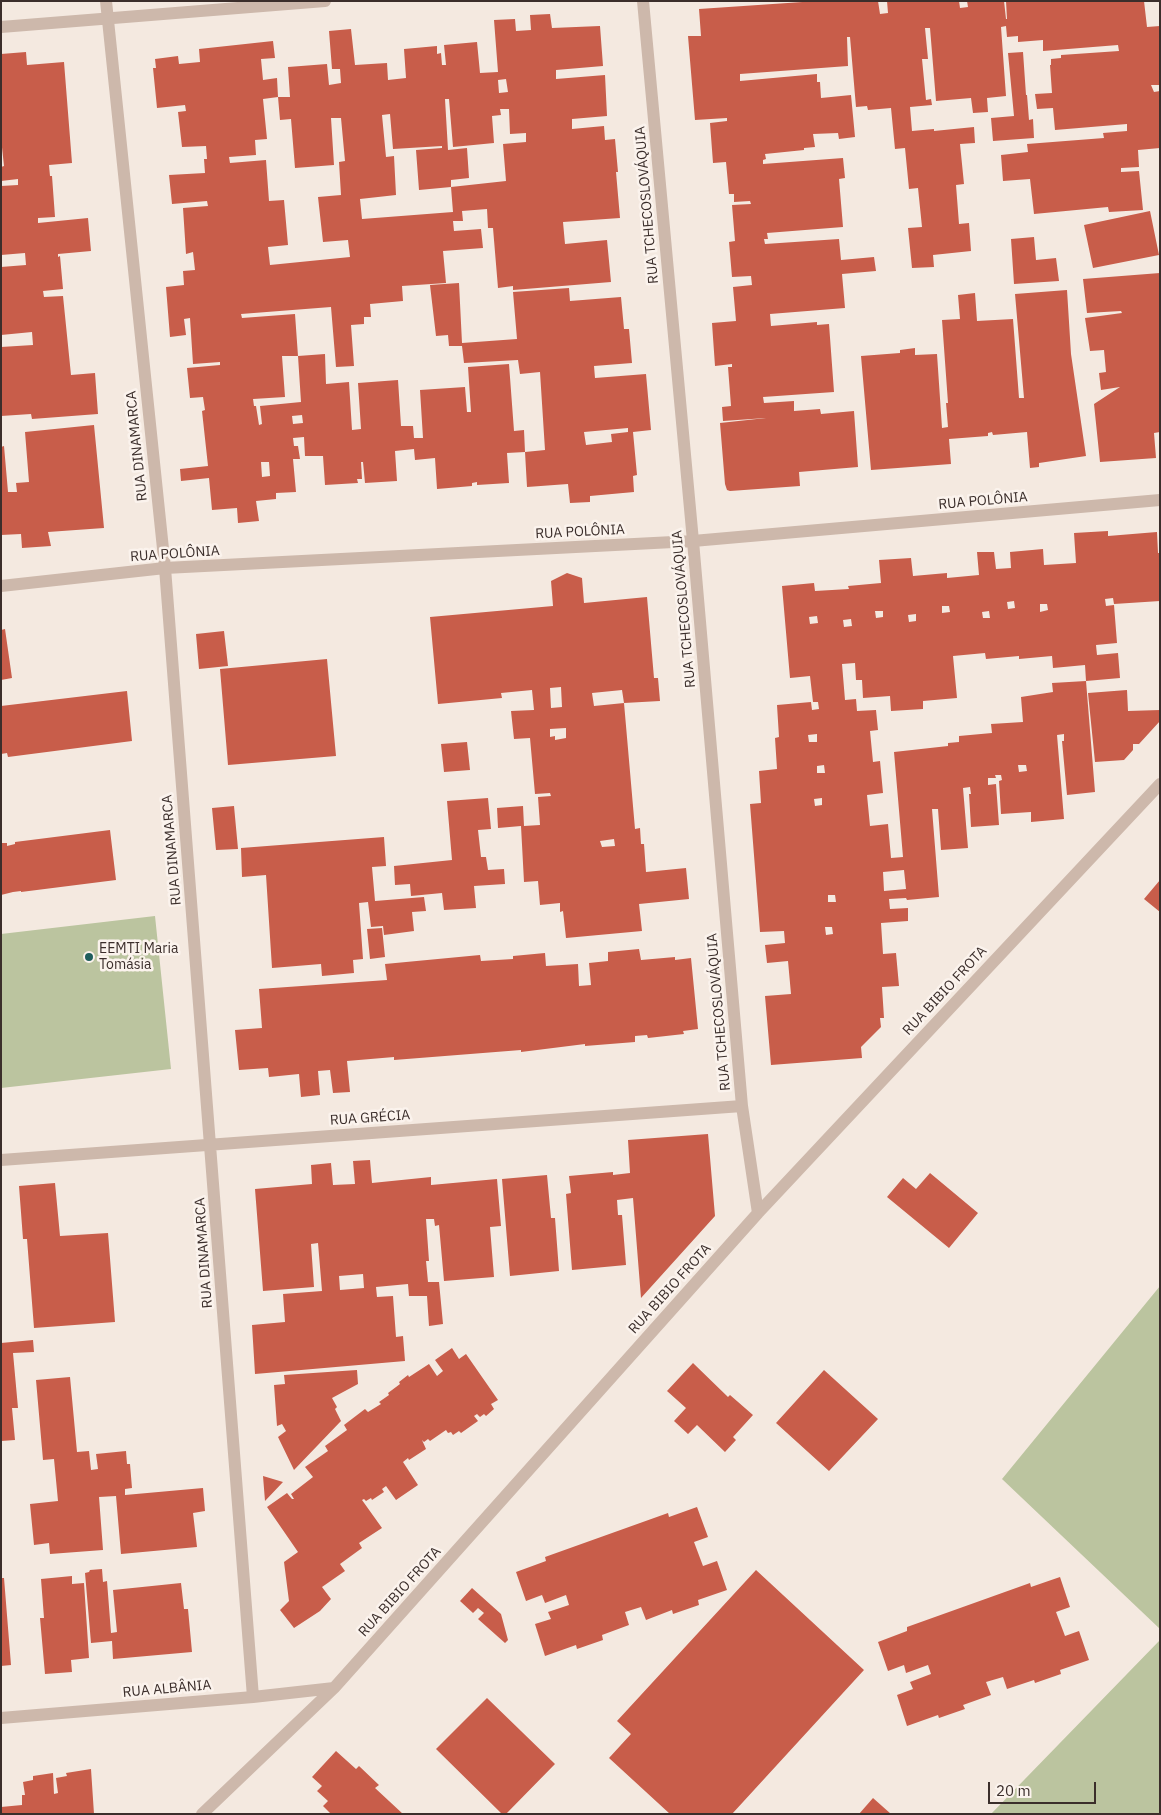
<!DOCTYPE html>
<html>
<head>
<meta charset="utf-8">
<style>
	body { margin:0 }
	#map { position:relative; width:1161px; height:1815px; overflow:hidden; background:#f4e9e0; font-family:"IBM Plex Sans",sans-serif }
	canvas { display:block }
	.frame { position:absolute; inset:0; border:2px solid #3b2e2b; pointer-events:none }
	.scale { position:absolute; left:988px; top:1782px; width:108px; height:22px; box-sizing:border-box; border:2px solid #3b2e2b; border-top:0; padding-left:6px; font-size:15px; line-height:18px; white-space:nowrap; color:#3b2e2b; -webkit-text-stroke:4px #fbf3ed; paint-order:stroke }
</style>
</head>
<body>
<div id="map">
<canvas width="1161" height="1815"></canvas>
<div class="frame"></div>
<div class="scale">20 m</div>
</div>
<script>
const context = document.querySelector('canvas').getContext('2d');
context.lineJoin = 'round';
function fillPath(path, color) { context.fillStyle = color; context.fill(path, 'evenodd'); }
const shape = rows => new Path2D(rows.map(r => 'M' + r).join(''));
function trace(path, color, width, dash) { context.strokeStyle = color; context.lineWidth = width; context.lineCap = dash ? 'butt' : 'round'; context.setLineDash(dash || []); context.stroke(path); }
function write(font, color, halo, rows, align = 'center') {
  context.font = font + ' "IBM Plex Sans",sans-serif'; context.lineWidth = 5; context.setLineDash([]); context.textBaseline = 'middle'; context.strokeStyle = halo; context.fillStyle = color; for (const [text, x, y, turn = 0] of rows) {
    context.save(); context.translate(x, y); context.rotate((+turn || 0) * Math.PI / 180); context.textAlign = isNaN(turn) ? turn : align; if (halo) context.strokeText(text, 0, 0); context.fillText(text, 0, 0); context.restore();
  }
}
const green = shape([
	[155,916,171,1069,1,1088,1,934],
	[1160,1286,1160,1629,1002,1479],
	[1160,1640,1160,1814,991,1814]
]);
const building = shape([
	[817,1,878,1,880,14,888,13,887,1,959,1,960,8,968,7,967,1,1004,1,1006,19,1007,19,1006,1,1144,1,1147,27,1160,26,1160,85,1151,85,1154,92,1160,91,1160,148,1138,150,1139,167,1121,168,1121,172,1139,171,1143,210,1109,212,1108,207,1034,214,1030,179,1003,181,1001,155,1028,152,1027,144,1104,138,1103,133,1127,131,1127,124,1055,130,1053,108,1037,109,1035,94,1052,93,1050,65,1051,65,1051,59,1061,58,1061,55,1119,51,1118,45,1043,51,1043,40,1018,42,1018,36,1007,37,1006,26,1001,27,1006,96,987,98,988,112,973,113,971,98,936,101,930,28,925,28,928,59,922,59,926,100,931,99,932,105,910,107,912,131,934,129,934,131,974,127,975,143,960,144,964,184,956,185,959,224,969,223,971,251,933,255,934,267,912,268,908,228,922,227,918,188,909,189,905,148,895,149,891,108,868,110,867,106,856,107,850,37,847,37,848,66,740,74,740,81,817,74,817,82,820,82,821,98,851,95,855,137,839,139,838,133,813,134,815,147,804,148,804,150,765,154,766,159,763,160,763,164,843,158,845,178,839,179,843,227,767,233,768,239,764,239,765,244,839,239,841,260,874,257,876,271,842,274,845,308,770,314,771,326,817,322,817,325,829,324,834,392,763,397,764,403,794,401,794,411,820,409,821,414,854,411,858,467,799,472,800,486,730,491,727,490,725,484,720,423,766,418,723,421,722,407,731,406,728,367,732,367,732,364,715,366,712,323,736,321,733,287,752,285,751,276,732,277,729,242,735,241,732,205,751,204,750,201,734,202,734,194,729,194,726,162,713,163,710,123,727,121,727,118,695,120,688,36,701,36,699,9],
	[550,14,552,28,600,26,603,66,556,70,556,79,605,75,607,116,572,119,572,129,604,126,605,140,615,139,618,172,616,172,620,218,563,222,565,244,607,240,611,282,513,290,513,286,498,288,493,228,488,228,487,209,462,211,463,221,453,221,454,231,481,229,483,248,443,251,446,283,402,286,403,301,370,304,371,317,364,317,364,324,351,325,354,366,336,367,331,307,241,314,242,318,295,314,298,356,325,354,326,384,349,382,352,430,361,429,358,383,398,380,401,426,413,426,414,438,423,438,420,390,465,387,467,412,471,412,468,367,509,364,514,431,524,430,525,452,507,453,509,483,477,485,477,482,472,483,472,486,437,489,435,458,415,460,414,449,395,451,397,481,365,483,363,462,361,462,362,479,357,479,358,483,325,485,323,456,305,456,304,437,293,438,294,446,298,446,300,459,293,459,296,492,276,493,276,499,256,501,259,521,238,523,237,508,212,510,209,478,181,481,180,469,208,466,202,411,205,410,203,397,190,398,187,368,220,365,220,362,193,364,190,318,184,319,186,335,170,337,166,287,184,285,183,271,195,270,193,252,186,254,183,208,208,206,207,201,172,204,169,175,205,173,204,159,207,159,206,146,182,147,178,112,186,111,185,105,157,108,153,68,156,68,155,59,178,56,179,64,200,62,199,49,273,41,275,58,261,59,263,80,277,78,278,97,263,99,267,139,255,140,256,155,229,157,230,163,266,160,269,201,284,200,288,245,268,247,270,265,350,257,348,240,323,242,318,197,341,195,339,162,345,161,341,118,331,118,334,165,295,168,291,119,280,120,278,97,290,97,288,67,327,64,329,85,341,83,340,69,332,69,329,31,351,29,355,65,387,63,388,80,406,78,404,49,437,46,437,54,441,53,442,65,446,65,444,45,477,42,480,73,498,72,494,20,515,19,516,31,531,30,530,15],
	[506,79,508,92,499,93,498,80],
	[445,99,449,99,453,147,494,143,492,116,501,115,500,109,509,109,510,134,526,133,526,142,503,144,506,181,451,187,453,212,362,219,360,199,396,195,394,156,386,157,382,115,390,114,393,149,442,146,442,148,416,150,419,190,451,187,451,180,469,178,467,148,448,150],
	[282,356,298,356,301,402,260,406,262,424,259,425,256,406,254,406,253,399,285,397],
	[302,415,303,423,293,424,292,416],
	[261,462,269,462,270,476,262,477],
	[26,52,27,65,64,62,72,163,49,165,50,176,52,176,55,217,38,218,38,223,88,218,91,251,58,254,58,257,60,256,63,289,43,291,44,297,63,296,71,375,95,373,98,414,32,419,31,414,1,416,1,347,33,345,32,332,1,335,1,267,26,265,25,253,1,255,1,186,18,185,18,179,1,181,1,167,4,166,1,138,1,54],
	[1023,52,1026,95,1027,95,1029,120,1033,119,1034,138,993,141,991,118,1014,116,1008,53],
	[1150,211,1159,255,1093,268,1084,225],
	[1034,237,1036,260,1056,258,1059,281,1014,284,1011,239],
	[1160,273,1160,432,1154,433,1156,458,1100,462,1094,404,1120,387,1101,390,1099,373,1106,372,1104,350,1090,351,1085,318,1122,313,1121,311,1087,313,1083,279],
	[459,283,462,343,517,339,513,292,569,288,570,301,621,297,624,329,629,329,632,363,594,366,595,378,646,374,651,430,633,432,637,475,633,476,634,492,590,496,590,502,570,503,568,484,527,487,525,452,545,450,540,372,520,374,518,360,464,363,462,346,449,346,448,335,436,336,430,285],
	[628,428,628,432,611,434,612,442,586,445,584,432],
	[1067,290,1071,354,1086,456,1039,463,1039,467,1030,468,1027,432,993,435,992,432,988,433,988,436,949,439,951,464,871,470,861,356,900,353,900,350,915,348,915,355,937,354,942,428,948,427,946,403,948,403,942,320,960,319,958,295,975,293,977,321,1013,319,1019,398,1024,398,1015,294],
	[94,425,104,528,48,532,51,546,22,548,21,534,1,535,1,447,4,446,8,492,17,492,16,483,29,482,25,432],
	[1108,531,1108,536,1157,532,1158,553,1160,553,1160,601,1114,604,1113,598,1105,599,1106,606,1114,605,1117,643,1096,645,1097,655,1118,653,1120,678,1086,681,1085,665,1053,668,1052,656,1019,659,1019,656,986,659,985,653,953,656,957,698,923,701,923,709,891,711,890,696,863,698,862,680,856,680,855,663,842,664,845,700,856,699,857,711,876,710,878,730,870,731,873,762,880,761,883,793,867,795,870,826,888,824,891,858,903,857,894,752,948,746,948,743,959,742,959,736,992,733,991,724,1023,722,1021,697,1053,692,1052,683,1086,681,1095,792,1067,795,1062,741,1064,741,1064,734,1057,735,1064,819,1031,822,1031,812,1001,814,999,781,1002,780,1001,775,995,775,996,778,988,778,988,785,996,784,999,825,971,827,969,794,971,794,970,787,963,788,968,848,941,850,938,809,932,809,939,897,907,900,906,898,889,899,890,909,908,908,908,921,881,923,883,954,896,953,899,986,882,987,884,1018,880,1018,881,1027,861,1047,862,1058,771,1065,765,996,791,994,788,961,767,963,765,945,785,943,784,931,760,932,750,804,761,803,759,771,777,769,775,738,779,737,777,705,811,702,812,710,819,709,818,702,813,702,810,676,790,678,782,586,814,583,815,591,849,589,848,586,881,583,879,560,911,558,913,576,947,573,947,578,979,575,977,552,994,552,996,569,1011,568,1010,552,1043,549,1044,565,1076,563,1074,533],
	[1014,601,1015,608,1008,609,1007,602],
	[1040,604,1047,604,1048,610,1040,612],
	[942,606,949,606,950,612,942,613],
	[875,611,883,611,883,617,876,618],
	[989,611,990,618,983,618,982,612],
	[916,614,916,621,909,622,908,615],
	[817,616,818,623,810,624,809,617],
	[851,619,852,626,844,627,843,620],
	[817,734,817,742,809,742,808,735],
	[824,765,825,773,817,773,817,766],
	[1018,765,1026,765,1027,771,1019,772],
	[822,798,822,805,815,806,814,799],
	[904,870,906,889,884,891,883,872],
	[828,895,835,895,836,902,828,902],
	[825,927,832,927,833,934,826,935],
	[567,573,582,578,584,603,647,597,654,678,658,678,660,701,624,703,635,829,640,828,641,844,644,844,646,872,686,868,689,899,639,904,642,931,566,938,563,911,560,912,560,903,540,905,538,881,524,882,521,826,498,828,497,808,523,806,524,826,540,825,538,797,551,796,550,793,535,794,530,738,514,739,511,711,534,710,532,690,501,693,502,698,438,704,430,617,553,606,551,581],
	[561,687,562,707,551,708,550,688],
	[622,690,624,703,594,706,592,693],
	[566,728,566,738,555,740,555,736,550,737,550,729],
	[614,839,615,846,602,847,600,841],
	[5,629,12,678,1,680,1,630],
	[224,631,228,666,199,669,196,634],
	[327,659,336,756,228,765,220,669],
	[1127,690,1128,711,1160,710,1160,721,1139,744,1133,744,1133,750,1124,760,1095,762,1088,693],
	[127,691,132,741,8,757,7,753,1,754,1,706],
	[467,742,470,770,444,772,441,744],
	[488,798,491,829,478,830,481,857,486,857,488,870,504,869,505,884,474,886,476,908,444,910,442,893,411,896,410,884,395,885,394,866,452,860,447,801],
	[234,806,238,849,216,850,212,808],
	[110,830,116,880,21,892,21,891,13,892,1,895,1,843,7,843,7,846,15,844,15,842],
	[384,837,386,866,372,867,375,901,424,897,426,911,412,912,414,931,384,935,383,926,371,927,368,902,359,903,363,959,353,960,354,973,322,976,321,964,272,968,266,875,242,877,241,848],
	[1160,880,1160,912,1144,899],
	[382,928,385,957,370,959,367,929],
	[639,949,641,960,675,957,675,960,691,958,698,1029,683,1031,684,1034,648,1038,647,1035,635,1036,635,1042,585,1046,585,1044,521,1052,521,1050,394,1060,394,1057,347,1061,350,1092,333,1093,330,1070,318,1071,320,1095,301,1097,299,1074,269,1077,268,1068,239,1070,235,1030,262,1028,259,989,387,980,385,964,480,955,481,961,513,959,513,956,545,953,546,966,578,964,579,986,591,985,589,963,608,961,608,952],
	[708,1134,715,1216,641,1298,633,1198,617,1200,618,1215,622,1215,626,1265,572,1270,566,1194,571,1193,569,1176,613,1172,613,1175,630,1173,628,1140],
	[370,1160,372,1183,431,1177,431,1185,497,1179,501,1226,490,1227,494,1277,444,1281,439,1225,435,1226,434,1219,426,1219,429,1261,426,1261,428,1282,439,1282,443,1324,429,1326,427,1296,409,1296,408,1284,376,1287,377,1297,393,1296,396,1337,403,1336,405,1361,255,1374,252,1325,285,1322,283,1294,322,1291,318,1243,311,1244,314,1287,263,1291,255,1189,312,1184,311,1165,331,1163,333,1185,355,1184,353,1161],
	[363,1274,364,1288,340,1290,339,1276],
	[930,1173,978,1213,949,1248,887,1197,903,1178,916,1189],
	[547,1175,551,1218,555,1218,559,1271,510,1276,502,1179],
	[55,1183,60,1236,108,1233,115,1322,34,1328,27,1239,23,1239,19,1186],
	[33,1340,34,1352,13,1353,18,1408,12,1408,15,1440,1,1441,1,1343],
	[452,1348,459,1359,466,1354,498,1400,491,1404,494,1409,486,1416,484,1414,480,1417,477,1414,474,1416,478,1421,461,1433,459,1431,453,1435,451,1432,448,1433,446,1430,430,1441,428,1439,424,1442,422,1440,426,1449,409,1460,408,1458,403,1462,418,1485,396,1500,386,1486,382,1489,384,1492,372,1500,371,1498,366,1501,364,1499,362,1500,382,1528,359,1543,362,1548,340,1564,345,1571,322,1587,331,1599,320,1611,294,1628,280,1610,289,1601,284,1562,298,1552,267,1507,287,1493,292,1499,294,1499,291,1494,313,1477,305,1467,328,1451,325,1446,347,1430,344,1425,365,1409,368,1412,381,1404,379,1402,389,1395,388,1393,400,1384,399,1382,408,1375,409,1377,429,1364,437,1376,443,1371,435,1360],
	[693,1363,728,1397,730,1395,753,1415,733,1437,736,1440,725,1452,697,1425,688,1434,674,1421,686,1408,667,1391],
	[357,1370,358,1384,332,1398,337,1407,335,1409,341,1421,294,1470,278,1437,286,1431,282,1424,277,1426,274,1385,285,1384,284,1375],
	[824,1370,878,1419,829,1471,776,1423],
	[70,1377,77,1452,89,1451,91,1470,98,1469,96,1454,126,1451,127,1464,130,1464,132,1488,125,1489,125,1495,203,1488,205,1511,193,1513,197,1547,121,1554,116,1496,99,1497,103,1550,50,1554,49,1543,34,1545,30,1504,58,1501,54,1459,43,1460,36,1380],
	[263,1476,283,1482,265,1501],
	[697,1507,708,1537,694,1542,703,1566,717,1561,727,1590,698,1600,699,1605,673,1614,672,1610,646,1620,641,1607,625,1612,629,1625,602,1635,603,1640,577,1649,576,1645,545,1656,535,1624,551,1619,548,1612,569,1605,566,1595,545,1603,542,1595,526,1601,516,1572,546,1561,545,1557,668,1513,669,1517],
	[102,1569,103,1582,107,1581,111,1633,117,1632,113,1590,181,1583,184,1609,188,1609,192,1652,113,1659,112,1641,91,1643,85,1573,89,1572,90,1570],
	[756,1570,864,1670,732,1814,670,1814,609,1758,631,1734,617,1721],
	[72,1576,72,1584,84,1583,89,1658,71,1660,72,1672,45,1674,40,1618,44,1618,41,1579],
	[1060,1577,1070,1607,1056,1612,1065,1636,1079,1631,1089,1660,1060,1670,1061,1674,1035,1683,1034,1680,1007,1689,1003,1677,986,1682,991,1695,963,1705,965,1709,939,1718,938,1715,907,1726,897,1695,913,1689,910,1682,931,1674,928,1665,906,1673,904,1665,888,1671,878,1642,907,1631,907,1627,1030,1583,1031,1587],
	[1,1578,4,1578,11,1665,1,1666],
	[472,1588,501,1614,508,1640,505,1643,478,1619,484,1613,478,1608,473,1613,460,1601],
	[487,1698,555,1764,506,1814,502,1814,436,1749],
	[336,1751,356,1769,359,1766,379,1785,375,1788,403,1814,331,1814,323,1806,328,1801,317,1791,322,1786,312,1777],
	[91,1769,94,1814,1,1814,1,1807,22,1805,22,1795,25,1795,23,1782,33,1780,33,1776,53,1773,54,1794,58,1793,56,1778,67,1776,66,1773],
	[873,1798,891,1814,859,1814]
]);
const minor = shape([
	[106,1,165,568,253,1697],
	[643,1,693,541,742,1106,758,1213],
	[1,27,325,1],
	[1,586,165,568,693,541,1160,500],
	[1,1160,742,1106],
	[1,1718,253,1697,334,1688],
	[202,1814,334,1688,758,1213,1160,784]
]);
const markers = [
	[89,957,5,"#1f5e5c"]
];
const streetNames = [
	["RUA TCHECOSLOVÁQUIA",647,205,-95],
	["RUA DINAMARCA",137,446,-96],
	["RUA POLÔNIA",983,501,-5],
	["RUA POLÔNIA",580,532,-3],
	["RUA POLÔNIA",175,554,-4],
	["RUA TCHECOSLOVÁQUIA",684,609,-95],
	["RUA DINAMARCA",172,850,-95],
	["RUA BIBIO FROTA",945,991,-47],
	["RUA TCHECOSLOVÁQUIA",719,1012,-95],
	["RUA GRÉCIA",370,1118,-4],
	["RUA DINAMARCA",204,1253,-94],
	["RUA BIBIO FROTA",670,1289,-48],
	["RUA BIBIO FROTA",400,1592,-48],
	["RUA ALBÂNIA",167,1689,-5]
];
const poiNames = [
	["EEMTI Maria",99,949],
	["Tomásia",99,965]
];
fillPath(green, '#bbc49f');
fillPath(building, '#c85d4a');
trace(minor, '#cdb8ab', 12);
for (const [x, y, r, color] of markers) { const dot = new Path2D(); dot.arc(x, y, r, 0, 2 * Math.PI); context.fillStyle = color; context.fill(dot); trace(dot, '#fbf3ed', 2); }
write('14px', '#3b2e2b', '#fbf3ed', streetNames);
write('14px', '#3b2e2b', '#fbf3ed', poiNames, 'left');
</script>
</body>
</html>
